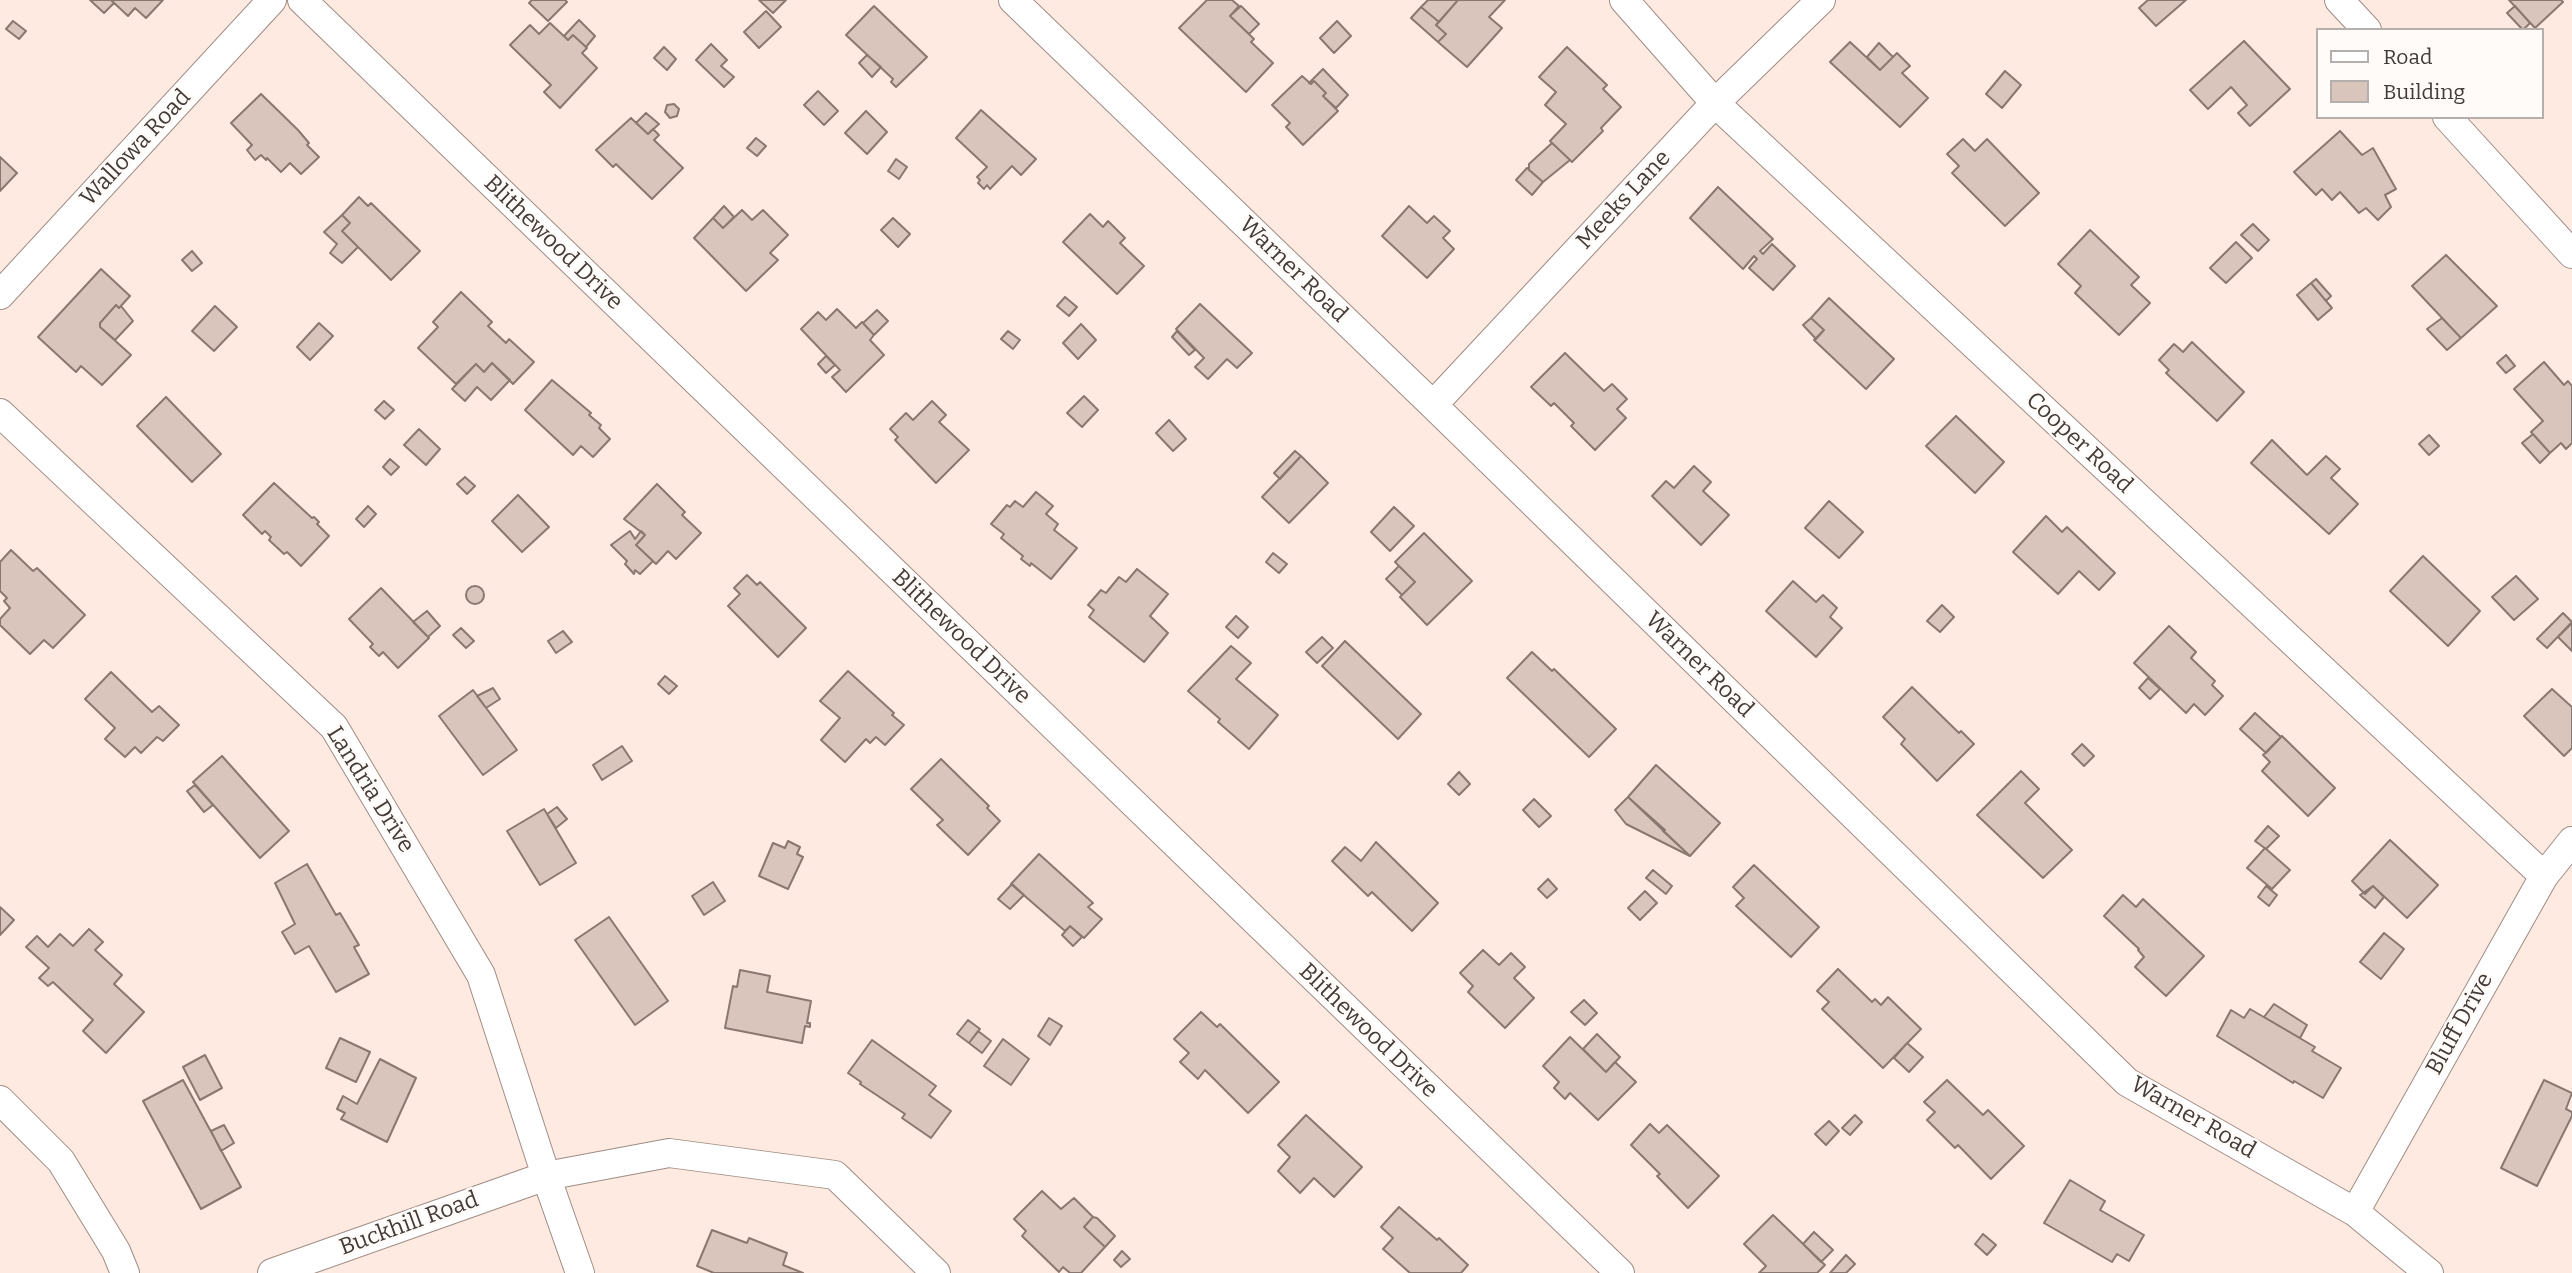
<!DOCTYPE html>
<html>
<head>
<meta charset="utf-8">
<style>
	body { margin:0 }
	#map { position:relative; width:2572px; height:1273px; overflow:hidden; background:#feeae1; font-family:Bitter,serif }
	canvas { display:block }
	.legend { position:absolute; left:2316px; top:28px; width:228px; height:91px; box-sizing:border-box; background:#fffbf9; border:2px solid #b4aeac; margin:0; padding:9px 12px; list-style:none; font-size:21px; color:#433b38 }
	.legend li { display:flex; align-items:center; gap:14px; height:35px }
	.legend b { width:35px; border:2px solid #b4aeac }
</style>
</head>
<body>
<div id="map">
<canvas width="2572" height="1273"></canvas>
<ul class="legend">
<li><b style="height:9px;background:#fff"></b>Road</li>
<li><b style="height:19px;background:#d9c5bc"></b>Building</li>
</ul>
</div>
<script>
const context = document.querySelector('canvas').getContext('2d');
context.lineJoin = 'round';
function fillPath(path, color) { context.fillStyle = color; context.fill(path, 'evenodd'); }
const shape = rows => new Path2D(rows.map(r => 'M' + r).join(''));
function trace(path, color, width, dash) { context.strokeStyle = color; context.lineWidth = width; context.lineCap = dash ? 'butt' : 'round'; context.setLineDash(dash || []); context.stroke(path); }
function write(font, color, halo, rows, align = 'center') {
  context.font = font + ' Bitter,serif'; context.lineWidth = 5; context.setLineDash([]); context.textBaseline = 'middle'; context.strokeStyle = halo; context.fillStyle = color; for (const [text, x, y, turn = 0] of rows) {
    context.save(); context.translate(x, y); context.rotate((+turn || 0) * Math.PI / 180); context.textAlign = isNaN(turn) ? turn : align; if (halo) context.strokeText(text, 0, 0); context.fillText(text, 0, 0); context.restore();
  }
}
const building = shape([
	[90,0,111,0,114,3,104,13,90,0],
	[111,0,163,0,146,18,135,8,128,16,111,0],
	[532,0,565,0,567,2,548,21,529,3,532,0],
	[759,0,786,0,773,13,759,0],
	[1207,0,1232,0,1239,6,1230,16,1254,39,1251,42,1273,63,1246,92,1179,28,1207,0],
	[1428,0,1458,0,1439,22,1421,7,1428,0],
	[1458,0,1505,0,1489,17,1502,28,1467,67,1438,42,1446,34,1436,25,1458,0],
	[2148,0,2186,0,2156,26,2139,8,2148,0],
	[2509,0,2561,0,2563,2,2535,28,2509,0],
	[874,6,927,57,896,87,891,82,893,79,846,35,874,6],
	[1241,6,1259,24,1249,34,1230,16,1241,6],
	[2515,6,2530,23,2523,30,2507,13,2515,6],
	[1421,7,1439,22,1436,25,1446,34,1438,42,1411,18,1421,7],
	[766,11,781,27,759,48,744,32,766,11],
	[579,20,595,36,586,47,573,35,568,40,564,36,579,20],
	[13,21,26,31,19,39,6,29,13,21],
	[1337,21,1351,36,1334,53,1320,38,1337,21],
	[550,23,568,40,573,35,587,48,582,53,597,68,560,108,544,92,551,85,510,45,530,25,539,34,550,23],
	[2244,41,2290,89,2250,126,2238,113,2247,105,2231,87,2208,109,2190,90,2244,41],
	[1850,42,1880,70,1897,53,1910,66,1902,73,1928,98,1900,127,1830,62,1850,42],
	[1879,43,1893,57,1880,70,1867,57,1879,43],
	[711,44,727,60,721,66,734,77,724,87,696,60,711,44],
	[664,47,676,59,667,70,654,58,664,47],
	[1567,47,1607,85,1603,89,1621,107,1601,128,1603,131,1572,162,1550,141,1566,124,1545,105,1556,92,1539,77,1567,47],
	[867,55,881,67,872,77,859,63,867,55],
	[1323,69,1348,95,1336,108,1323,96,1326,93,1314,81,1311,84,1309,83,1323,69],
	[2005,71,2021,85,2002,108,1986,94,2005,71],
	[1302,76,1311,84,1314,81,1326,93,1323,96,1338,111,1303,145,1286,127,1290,123,1272,105,1302,76],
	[818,91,838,111,824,125,804,105,818,91],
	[261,94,298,130,309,143,307,145,319,157,301,174,290,163,281,172,267,158,266,160,261,155,255,160,247,150,252,145,231,123,261,94],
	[674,104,679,109,677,116,670,118,665,112,667,105,674,104],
	[981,110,1036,159,1021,175,1012,166,990,189,987,185,984,189,978,183,980,180,977,177,987,167,956,138,981,110],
	[866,111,887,132,867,154,845,133,866,111],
	[646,113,659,124,648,134,636,123,646,113],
	[631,118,648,134,653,129,659,135,654,140,683,168,652,199,616,164,613,167,596,150,631,118],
	[2340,131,2362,155,2373,148,2396,189,2385,195,2391,207,2378,220,2366,208,2359,213,2340,192,2332,200,2322,189,2316,195,2294,172,2340,131],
	[756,138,766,146,757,156,747,148,756,138],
	[1963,139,1975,151,1987,139,2039,193,2005,226,1952,173,1959,166,1947,154,1963,139],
	[1552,143,1570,160,1543,182,1529,170,1529,164,1552,143],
	[0,157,17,173,0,191,0,157],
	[896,159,907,167,899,179,888,171,896,159],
	[1527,168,1543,182,1532,195,1516,180,1527,168],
	[1718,187,1773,239,1760,251,1763,254,1772,244,1795,266,1773,290,1749,268,1757,259,1754,256,1743,269,1690,218,1718,187],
	[359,197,368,206,371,203,420,251,391,280,342,231,350,223,342,215,359,197],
	[724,206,734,217,723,228,713,218,724,206],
	[1409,206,1427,223,1434,216,1450,231,1443,238,1454,249,1427,278,1382,236,1409,206],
	[742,210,752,220,763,210,788,235,770,253,778,260,746,291,694,238,713,218,723,228,742,210],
	[1090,214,1103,227,1108,221,1125,238,1120,243,1144,266,1117,294,1063,242,1090,214],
	[342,215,350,223,342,231,358,247,342,263,330,253,337,244,324,232,342,215],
	[893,218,910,234,898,247,881,230,893,218],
	[2253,224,2269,240,2258,251,2241,235,2253,224],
	[2090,230,2139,277,2131,285,2150,303,2119,335,2075,293,2081,286,2058,264,2090,230],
	[2236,242,2252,258,2226,283,2210,268,2236,242],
	[192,251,202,263,192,271,182,260,192,251],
	[2446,255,2497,306,2461,338,2412,286,2446,255],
	[101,269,130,296,119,308,116,305,100,323,100,327,131,355,102,385,81,366,76,372,38,337,101,269],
	[2316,279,2331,296,2326,301,2311,283,2316,279],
	[2311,283,2332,308,2318,320,2297,295,2311,283],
	[461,292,492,322,488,326,506,343,509,339,534,362,513,384,492,363,484,372,476,364,456,384,418,348,438,327,433,322,461,292],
	[1065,297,1077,307,1069,316,1057,306,1065,297],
	[1829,298,1894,359,1866,389,1814,340,1824,330,1811,318,1829,298],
	[1200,304,1252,353,1237,368,1227,359,1208,379,1195,367,1204,358,1176,329,1200,304],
	[116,305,119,308,121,306,133,321,115,340,100,327,100,323,116,305],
	[215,306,237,327,214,351,192,331,215,306],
	[837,309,856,328,862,322,874,335,870,340,884,355,846,392,832,377,840,370,801,329,818,312,826,320,837,309],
	[877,310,888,321,874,335,863,323,877,310],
	[1811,318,1824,330,1816,339,1803,325,1811,318],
	[2442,318,2461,338,2447,350,2427,329,2442,318],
	[319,323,333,336,310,360,297,347,319,323],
	[1081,324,1096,340,1078,359,1063,343,1081,324],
	[1008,331,1020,340,1013,349,1001,339,1008,331],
	[1177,331,1195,350,1189,355,1172,337,1177,331],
	[2192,342,2244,392,2217,421,2166,373,2169,370,2159,360,2174,344,2183,352,2192,342],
	[1565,353,1604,391,1612,384,1627,399,1617,409,1626,418,1595,450,1571,426,1574,423,1554,403,1551,406,1531,387,1565,353],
	[2506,355,2515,366,2506,373,2497,363,2506,355],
	[826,356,835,365,826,373,818,364,826,356],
	[2544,362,2564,385,2568,381,2572,386,2572,443,2566,449,2561,443,2550,453,2531,432,2543,421,2514,389,2544,362],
	[492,363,510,380,491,400,477,387,465,401,452,389,476,364,484,372,492,363],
	[552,380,591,413,589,415,601,425,599,428,610,439,593,457,581,446,573,455,525,410,552,380],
	[1084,396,1098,410,1082,427,1067,413,1084,396],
	[166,397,221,454,192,482,137,426,166,397],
	[384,401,394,410,385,419,375,410,384,401],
	[932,401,946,415,939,422,969,450,936,483,895,440,898,437,890,429,906,413,913,420,932,401],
	[1956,416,2004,462,1975,493,1926,446,1956,416],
	[1169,420,1186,439,1173,451,1156,433,1169,420],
	[419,429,440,449,426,465,404,445,419,429],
	[2533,434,2550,453,2540,463,2522,443,2533,434],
	[2429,435,2439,446,2429,455,2419,444,2429,435],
	[2272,440,2307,475,2326,456,2340,469,2331,478,2358,504,2329,534,2251,463,2272,440],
	[1295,451,1301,456,1280,479,1274,473,1295,451],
	[1301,456,1328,483,1289,523,1262,497,1301,456],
	[390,459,399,467,391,475,383,467,390,459],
	[1694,466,1711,482,1703,491,1729,515,1701,545,1652,496,1666,481,1674,488,1694,466],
	[465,477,475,486,467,494,457,484,465,477],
	[274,483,312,518,314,517,319,522,317,524,329,536,301,566,287,552,284,554,269,540,271,537,265,531,262,534,243,515,274,483],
	[657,484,685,512,682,515,701,533,676,559,668,551,656,564,636,545,645,535,624,519,657,484],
	[1036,492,1053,506,1046,514,1058,524,1054,530,1077,548,1051,579,1031,563,1030,566,1021,559,1023,556,1001,538,1004,534,991,524,1007,505,1010,507,1015,501,1023,507,1036,492],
	[518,495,549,527,522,552,492,521,518,495],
	[1829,501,1863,532,1839,558,1805,528,1829,501],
	[368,506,376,514,364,527,356,519,368,506],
	[1394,507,1414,526,1390,551,1371,532,1394,507],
	[2046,516,2062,532,2067,527,2115,573,2099,590,2079,571,2058,594,2013,552,2046,516],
	[630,531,635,539,641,531,645,535,636,545,653,561,640,574,635,570,634,574,625,564,627,561,611,545,630,531],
	[1424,533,1472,581,1427,625,1400,597,1415,582,1395,562,1424,533],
	[11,550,33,571,37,568,85,615,53,648,44,640,30,654,0,625,0,619,10,608,4,601,7,598,0,591,0,562,11,550],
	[1273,553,1287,564,1279,573,1266,562,1273,553],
	[2423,556,2480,611,2448,646,2390,591,2423,556],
	[1399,566,1415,582,1402,595,1386,579,1399,566],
	[1137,569,1168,594,1150,616,1168,633,1144,662,1089,617,1094,610,1088,605,1101,590,1106,593,1119,577,1126,582,1137,569],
	[747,575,757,585,760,582,806,628,778,657,728,606,740,594,734,588,747,575],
	[2516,576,2538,599,2514,620,2492,597,2516,576],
	[1793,581,1816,602,1823,595,1837,608,1830,617,1842,628,1816,657,1766,611,1793,581],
	'466 595a9 9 0 1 1 18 0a9 9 0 1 1-18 0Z',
	[381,588,429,638,398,668,383,652,379,656,370,647,373,644,349,619,381,588],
	[1942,605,1954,617,1940,632,1927,621,1942,605],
	[427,611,440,626,428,637,413,622,427,611],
	[2563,613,2572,622,2547,648,2537,639,2563,613],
	[1236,616,1248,627,1238,638,1226,627,1236,616],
	[2572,623,2572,651,2558,637,2572,623],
	[2169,626,2196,652,2191,658,2215,681,2212,685,2223,696,2205,715,2194,704,2186,713,2134,663,2169,626],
	[461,628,474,641,466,648,453,635,461,628],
	[563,631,572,642,556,653,548,641,563,631],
	[1322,637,1333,648,1317,663,1306,652,1322,637],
	[1345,641,1421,714,1398,739,1322,666,1345,641],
	[1231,646,1251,663,1236,679,1278,715,1249,749,1218,722,1220,719,1188,691,1231,646],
	[1532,652,1552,671,1554,669,1616,729,1589,757,1507,678,1532,652],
	[848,671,894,713,892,715,904,725,885,745,876,737,870,743,866,739,845,762,821,740,840,718,820,701,848,671],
	[111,672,152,712,159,706,179,725,163,741,157,737,141,753,135,747,125,757,105,739,115,728,85,699,111,672],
	[665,676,677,686,669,694,658,684,665,676],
	[2148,678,2160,689,2150,699,2139,688,2148,678],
	[1912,687,1959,733,1961,731,1974,744,1937,781,1901,744,1905,739,1883,717,1912,687],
	[493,688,500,699,486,708,477,696,493,688],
	[2552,689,2572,707,2572,748,2564,756,2524,716,2552,689],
	[473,690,517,750,483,775,439,716,473,690],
	[2255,713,2281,737,2266,753,2240,729,2255,713],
	[2282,736,2335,788,2308,816,2262,771,2270,762,2263,755,2282,736],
	[2082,744,2094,756,2084,766,2072,754,2082,744],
	[622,746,632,761,602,780,593,765,622,746],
	[222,756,289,831,260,858,193,782,222,756],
	[941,759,989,806,987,808,1000,821,968,855,937,825,943,820,911,789,941,759],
	[1656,765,1720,823,1690,856,1628,797,1656,765],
	[2021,771,2039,789,2025,803,2072,850,2043,878,1977,815,2021,771],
	[1459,772,1470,784,1459,795,1448,784,1459,772],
	[195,785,213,805,204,812,187,791,195,785],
	[1628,797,1665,830,1663,831,1690,856,1626,824,1615,810,1628,797],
	[1534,799,1551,816,1539,827,1523,810,1534,799],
	[557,807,567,819,556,828,547,814,557,807],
	[544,809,576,863,540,885,507,831,544,809],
	[2268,826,2279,836,2266,849,2255,841,2268,826],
	[2390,840,2438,885,2407,918,2373,886,2365,894,2352,881,2390,840],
	[788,841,800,847,797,854,803,857,788,889,759,876,773,843,785,848,788,841],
	[1376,842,1438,903,1412,931,1372,892,1368,896,1332,861,1345,847,1361,861,1376,842],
	[2265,848,2290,870,2272,889,2247,868,2265,848],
	[1039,854,1093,903,1088,907,1102,919,1084,938,1070,926,1065,931,1011,884,1039,854],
	[307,864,336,915,340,913,359,945,354,947,369,974,336,992,309,946,295,954,282,932,295,924,275,883,307,864],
	[1754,865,1819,927,1791,957,1736,906,1744,898,1733,887,1754,865],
	[1653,870,1672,886,1666,894,1646,878,1653,870],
	[1548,879,1557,889,1547,898,1538,889,1548,879],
	[713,882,725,901,704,915,692,896,713,882],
	[1012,884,1024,895,1010,909,998,899,1012,884],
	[2266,886,2277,895,2269,906,2258,897,2266,886],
	[2373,886,2384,897,2375,908,2360,895,2373,886],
	[1645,891,1657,903,1640,920,1628,908,1645,891],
	[2123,895,2136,907,2143,899,2204,956,2166,996,2135,967,2144,957,2138,950,2139,949,2104,916,2123,895],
	[0,907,14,920,0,935,0,907],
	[609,917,668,1001,635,1025,575,940,609,917],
	[1070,926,1082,937,1073,946,1062,935,1070,926],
	[89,929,103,942,95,950,122,975,114,984,144,1012,106,1053,83,1031,93,1020,53,982,48,986,39,978,49,968,26,947,37,936,48,947,60,934,73,946,89,929],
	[2384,933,2404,949,2381,979,2360,962,2384,933],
	[1483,950,1499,965,1511,953,1525,967,1514,978,1534,998,1505,1028,1468,992,1473,986,1460,973,1483,950],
	[1838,969,1872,1002,1875,999,1881,1005,1888,997,1921,1029,1883,1068,1822,1009,1829,1002,1817,991,1838,969],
	[740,970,770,976,767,992,811,1001,807,1023,810,1023,810,1027,805,1026,802,1043,725,1028,733,986,737,987,740,970],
	[1584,1000,1597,1013,1585,1025,1571,1012,1584,1000],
	[2274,1004,2307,1025,2300,1038,2264,1017,2274,1004],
	[2250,1009,2315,1047,2312,1051,2341,1068,2323,1098,2294,1081,2293,1083,2217,1036,2231,1010,2244,1018,2250,1009],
	[1201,1012,1217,1027,1220,1024,1279,1082,1248,1113,1205,1070,1198,1079,1180,1062,1189,1053,1174,1039,1201,1012],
	[1049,1018,1062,1026,1050,1045,1038,1036,1049,1018],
	[968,1020,980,1029,969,1043,957,1034,968,1020],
	[978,1031,991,1041,982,1053,969,1043,978,1031],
	[1597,1034,1620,1057,1606,1072,1583,1049,1597,1034],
	[1570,1037,1606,1072,1615,1062,1636,1082,1598,1120,1570,1093,1565,1099,1554,1088,1559,1082,1543,1066,1570,1037],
	[340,1038,370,1052,356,1082,326,1068,340,1038],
	[1003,1039,1029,1059,1011,1085,984,1066,1003,1039],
	[872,1040,936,1086,929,1095,951,1111,931,1138,902,1118,905,1114,860,1084,861,1082,848,1073,872,1040],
	[1907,1043,1923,1057,1909,1072,1894,1058,1907,1043],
	[205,1055,222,1088,200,1100,183,1067,205,1055],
	[380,1059,416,1078,387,1142,341,1119,345,1113,337,1109,343,1096,357,1104,380,1059],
	[183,1080,241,1187,201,1209,143,1101,183,1080],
	[1947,1080,1983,1115,1988,1110,2024,1146,1991,1179,1958,1145,1955,1148,1927,1120,1935,1112,1924,1102,1947,1080],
	[2544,1080,2572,1093,2566,1109,2572,1112,2572,1116,2537,1186,2501,1168,2544,1080],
	[1306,1115,1362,1167,1334,1197,1314,1178,1300,1193,1278,1171,1290,1157,1278,1145,1306,1115],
	[1855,1115,1862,1122,1850,1135,1842,1128,1855,1115],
	[1829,1121,1839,1131,1826,1145,1815,1134,1829,1121],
	[1650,1124,1659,1133,1667,1125,1719,1176,1688,1208,1657,1176,1660,1174,1631,1145,1650,1124],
	[224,1125,234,1143,221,1151,211,1131,224,1125],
	[2070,1180,2105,1201,2100,1210,2144,1235,2129,1261,2117,1254,2112,1262,2044,1223,2070,1180],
	[1042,1191,1061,1209,1074,1198,1093,1217,1084,1227,1105,1247,1081,1273,1070,1273,1063,1267,1059,1272,1022,1236,1026,1231,1014,1219,1042,1191],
	[1399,1207,1437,1240,1439,1238,1468,1265,1461,1273,1410,1273,1383,1249,1393,1238,1381,1227,1399,1207],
	[1773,1215,1825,1265,1817,1273,1759,1273,1766,1266,1744,1244,1773,1215],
	[1093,1217,1097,1218,1115,1236,1105,1247,1084,1227,1093,1217],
	[712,1230,747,1243,749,1238,787,1253,783,1265,803,1273,714,1273,697,1266,712,1230],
	[1814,1232,1833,1250,1821,1262,1803,1244,1814,1232],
	[1983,1234,1996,1245,1987,1255,1975,1244,1983,1234],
	[1122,1251,1130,1259,1121,1267,1114,1260,1122,1251],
	[1846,1255,1855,1264,1846,1273,1830,1273,1846,1255]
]);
const minor = shape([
	[302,0,1620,1273],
	[1013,0,1433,405,2127,1082,2355,1212,2429,1273],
	[1624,0,1715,103,2544,876],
	[2339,0,2367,30],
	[2447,117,2572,254],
	[0,295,272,0],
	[1433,405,1715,103,1821,0],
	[0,413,334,727,481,975,546,1176,580,1273],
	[0,1100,61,1161,116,1251,125,1273],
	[2355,1212,2544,876,2572,841],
	[272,1273,546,1176,669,1153,835,1175,936,1273]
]);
const streetNames = [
	["Wallowa Road",136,148,-47],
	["Meeks Lane",1624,200,-47],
	["Blithewood Drive",553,243,44],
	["Warner Road",1293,270,44],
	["Cooper Road",2079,443,43],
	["Blithewood Drive",961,637,44],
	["Warner Road",1699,665,44],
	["Landria Drive",370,790,58],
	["Bluff Drive",2460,1024,-61],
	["Blithewood Drive",1368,1031,44],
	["Warner Road",2193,1118,30],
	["Buckhill Road",409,1224,-20]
];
fillPath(building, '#d9c5bc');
trace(building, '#8a7870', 2);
trace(minor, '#9f8c84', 30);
trace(minor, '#fff', 28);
write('23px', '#433b38', '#fffbf9', streetNames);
</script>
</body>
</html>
